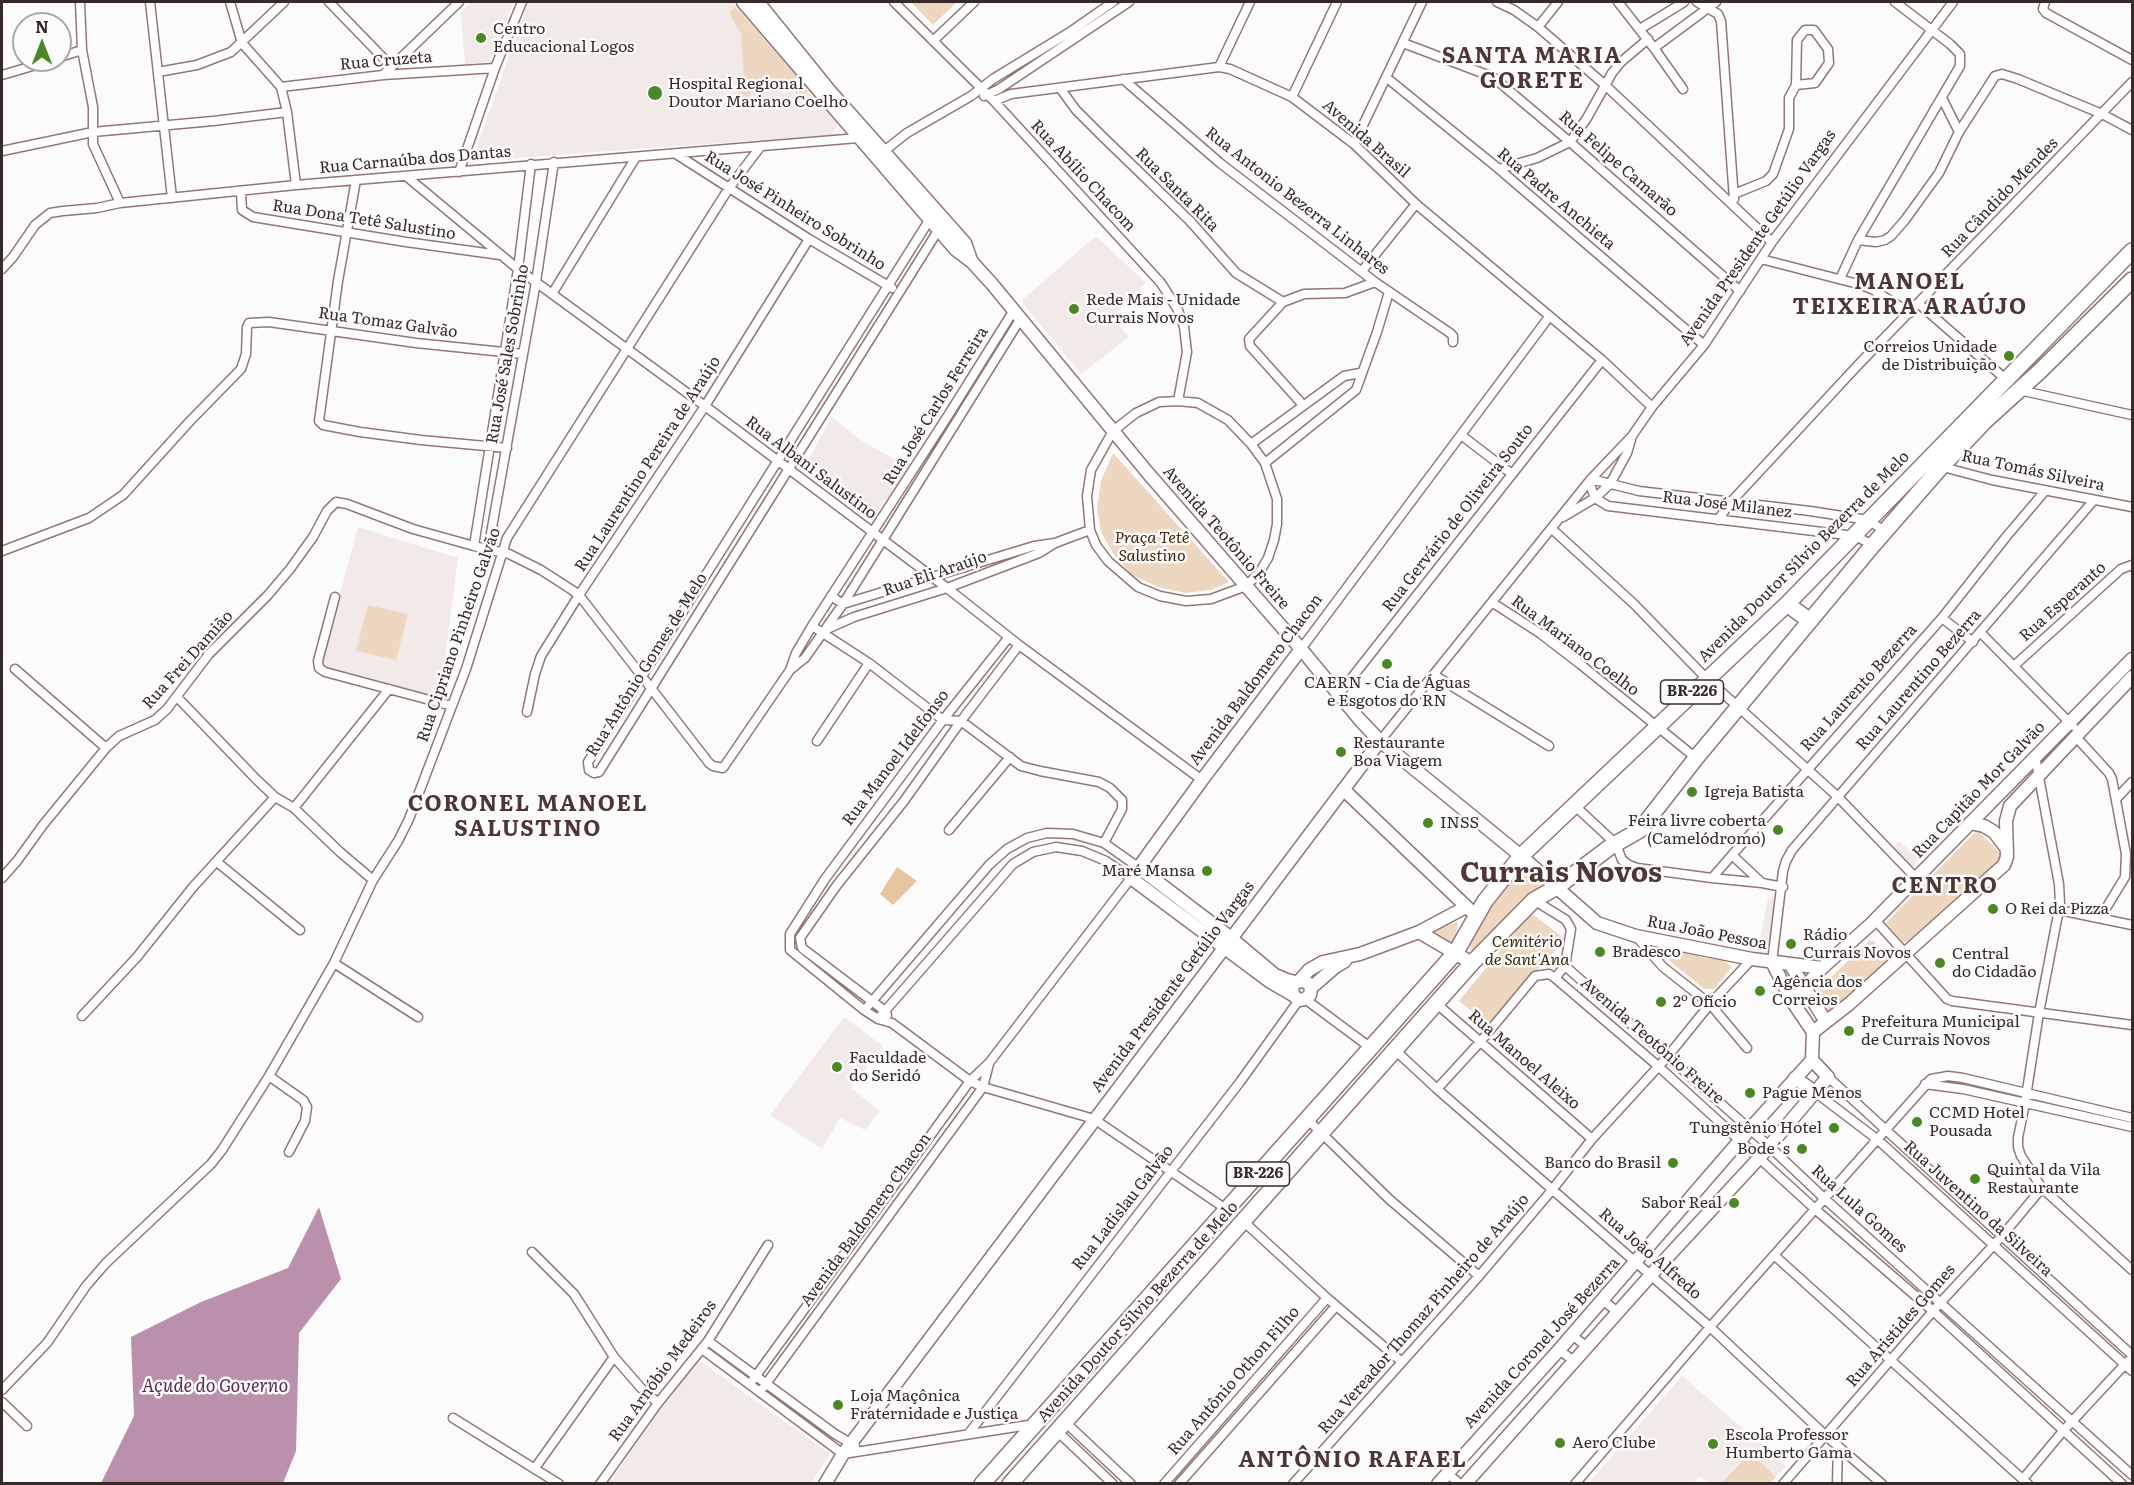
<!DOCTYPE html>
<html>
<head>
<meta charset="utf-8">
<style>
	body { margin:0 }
	#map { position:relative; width:2134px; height:1485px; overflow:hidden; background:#fbfbfb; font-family:Literata,serif }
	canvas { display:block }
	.frame { position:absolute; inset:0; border:3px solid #372b2a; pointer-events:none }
	.north { position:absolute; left:12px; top:12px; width:60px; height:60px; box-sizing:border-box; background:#fbfbfb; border:2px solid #ada8a7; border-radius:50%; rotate:0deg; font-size:16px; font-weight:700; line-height:24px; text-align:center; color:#372b2a }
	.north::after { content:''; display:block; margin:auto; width:21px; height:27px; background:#4b8725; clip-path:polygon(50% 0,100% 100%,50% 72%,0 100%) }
</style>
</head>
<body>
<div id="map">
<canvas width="2134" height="1485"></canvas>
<div class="frame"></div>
<div class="north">N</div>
</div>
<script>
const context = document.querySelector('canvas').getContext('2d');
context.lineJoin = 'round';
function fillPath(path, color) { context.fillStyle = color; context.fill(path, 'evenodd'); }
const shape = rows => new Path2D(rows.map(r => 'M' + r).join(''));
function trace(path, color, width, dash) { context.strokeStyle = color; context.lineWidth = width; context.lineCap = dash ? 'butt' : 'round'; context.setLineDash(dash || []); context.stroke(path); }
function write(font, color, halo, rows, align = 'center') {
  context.font = font + ' Literata,serif'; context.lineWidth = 5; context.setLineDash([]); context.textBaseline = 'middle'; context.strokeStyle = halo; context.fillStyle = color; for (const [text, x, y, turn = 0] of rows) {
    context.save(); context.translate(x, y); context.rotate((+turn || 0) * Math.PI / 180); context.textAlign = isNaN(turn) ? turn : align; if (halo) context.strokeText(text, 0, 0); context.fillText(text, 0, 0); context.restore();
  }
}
const built = shape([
	[471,2,514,2,489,62,465,64,461,13],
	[528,2,734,2,837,120,838,125,831,135,472,161],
	[1096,236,1146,283,1112,317,1129,337,1081,374,1021,301],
	[832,417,862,441,913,469,872,516,805,465],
	[358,527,458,558,439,703,319,672],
	[1899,841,1919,859,1911,869,1890,850],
	[1768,898,1776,899,1767,953,1758,950],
	[844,1017,883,1046,851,1088,880,1111,865,1130,840,1118,822,1149,770,1115],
	[697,1359,830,1454,811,1483,608,1484],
	[1682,1376,1786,1466,1770,1483,1709,1483,1700,1476,1693,1483,1588,1484]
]);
const green = shape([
	[911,2,957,2,933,25],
	[735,7,807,87,806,94,799,95,790,88,752,92,746,100,740,101,738,99,737,92,744,80,741,34,730,15,730,12],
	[1113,453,1229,582,1211,590,1185,593,1158,587,1132,575,1114,555,1101,532,1097,508,1101,481],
	[368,605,408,614,396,660,356,651],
	[1979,832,2003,856,2003,860,1908,941,1903,942,1886,923,1974,833],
	[1522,871,1545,889,1521,900,1477,950,1472,951,1470,946,1495,898,1515,874],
	[1531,913,1565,939,1490,1025,1459,1001],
	[1458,922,1454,945,1432,931,1446,925],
	[1869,941,1873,941,1892,959,1891,964,1829,1012,1813,994],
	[1657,945,1705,958,1723,960,1732,967,1714,989,1704,989,1655,949,1654,946],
	[1751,1453,1776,1477,1770,1483,1721,1483]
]);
const forest = shape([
	[897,867,917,881,893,905,880,894]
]);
const water = shape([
	[319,1207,341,1279,299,1333,296,1451,283,1483,101,1483,134,1416,131,1337,201,1302,288,1268]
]);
const street = shape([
	[80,2,82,50,93,107,93,144,120,203],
	[150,2,172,198],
	[230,2,242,43,281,87,287,112,296,185],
	[329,2,391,66],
	[894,2,994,101,1161,283,1178,310,1184,327,1187,352,1178,401],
	[1497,2,1514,10,1538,27,1605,85,1772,242],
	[1618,2,1654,48,1683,89],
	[1697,2,1718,14,1721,21,1734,199],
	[2045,2,2043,9,2046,13,2132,60],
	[1538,27,1558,2],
	[1640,29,1684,2],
	[933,41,974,2],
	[1403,43,1493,77,1570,142,1740,291],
	[1654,48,1716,2],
	[60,57,82,50],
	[1219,67,1250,2],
	[158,72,197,65,231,52,284,2],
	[2,75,53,60],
	[383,75,459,2],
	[1387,78,1499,169,1704,345],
	[1123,79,1220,163,1375,282,1450,333,1453,336,1453,342],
	[281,87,383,75,495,68],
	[1060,88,1076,110,1102,136,1190,221,1236,273,1283,302],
	[984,96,999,89,1129,2],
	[1292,97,1337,2],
	[1942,98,1959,132],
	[994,101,1011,94,1219,67,1230,69,1292,97,1354,144,1416,204,1602,360,1652,407],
	[1354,144,1422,2],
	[2,151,93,132,213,121,287,112],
	[884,151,907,133,971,96,993,79,1070,32,1113,2],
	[676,154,809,239,892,288],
	[1499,169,1537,158,1570,142,1587,118,1612,73,1621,62,1648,39],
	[459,172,495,68,522,2],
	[406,176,518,269,705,406,947,588,1019,645,1202,780],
	[356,180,338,281,319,421,323,425,360,432,421,440,507,448],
	[241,192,242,210,253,217,406,242,500,255],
	[1734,194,1766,181,1773,174,1789,129,1789,98,1796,85,1797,40,1805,30,1814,30,1828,49,1829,63,1815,83,1796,85],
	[930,219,588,762,589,770,594,773,599,772,939,229],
	[1858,240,1876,242,1885,240,1891,236,1905,220,1939,173,1959,132,1995,76,2002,74,2018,79,2102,114,2132,130],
	[1761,259,1858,284,1872,289,1910,313],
	[2,269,13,257,35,225,50,213,63,211,97,208,120,203,296,185,858,138],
	[1362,271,1416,204],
	[1840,279,1858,240,1960,66,1960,54,1950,44,1895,2],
	[552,294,636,157],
	[1919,304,2009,382],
	[2019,390,2132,415],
	[1178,401,1198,403,1228,420,1251,444,1265,463,1277,499,1277,524,1274,540,1268,558,1259,573,1246,586,1211,599,1186,601,1160,596,1138,587,1108,561,1096,545,1090,530,1087,496,1091,470,1113,431,1136,413,1159,402,1178,401],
	[1303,405,1250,346,1249,339,1283,302,1304,294,1345,293,1375,282],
	[1461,435,1512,474],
	[1251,444,1344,376,1360,373],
	[1265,463,1356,390,1377,332,1389,292],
	[1939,466,1992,480,2132,507],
	[1591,479,1639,491,1810,511,1868,520,1886,532],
	[1589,482,1595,498,1608,506,1855,536,1873,545],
	[1563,517,1595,498,1610,484,1627,453,1632,436],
	[1718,520,1730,503,1859,364,2132,82],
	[1552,529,1634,604,1706,678,1837,796,1916,878],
	[474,546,518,269,531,164],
	[488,550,536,282,554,162],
	[2,551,89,518,123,495,190,421,241,369,246,354,247,327,249,323,269,322,416,343,523,354],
	[831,596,843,604,1034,546,1055,543],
	[335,597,318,661,319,668,325,672,452,706],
	[1493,603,1541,634,1580,664,1696,758],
	[1942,618,1973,642],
	[812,626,869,663,943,720,961,721,1021,766,1040,771,1099,782,1110,788,1122,800,1122,809,1104,843],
	[827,629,854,617,947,588,1039,553,1055,543,1090,530],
	[1981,633,2073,726],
	[1009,637,943,720,825,879,790,934,790,950,864,1010,878,1019,892,1023,970,1081,983,1087,1094,1119,1226,1209],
	[1301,649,1549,317],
	[2015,665,2121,569,2132,565],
	[15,669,106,748],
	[790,670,796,653,812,626,949,414,1014,310],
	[1434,675,1549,746],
	[1339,694,1602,360],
	[177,697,257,780,275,797,294,808,340,852,373,880],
	[527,712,535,674,541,656,579,595,705,406,809,239],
	[2076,737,2109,773,2112,779,2126,854,2125,877,2100,918],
	[817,741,869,663],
	[1380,741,1591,479,1632,436,1652,407,1704,345,1772,242,1953,2],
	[2035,756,2059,884,2060,904,2039,1013,2025,1103,2018,1138,2018,1147,2021,1156,2042,1188,2132,1270],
	[2116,799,2132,782],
	[1574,805,1616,844,1622,860,1629,865,1637,868,1712,878,1762,883],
	[294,808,389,689],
	[949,830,1010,757],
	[217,862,300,930],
	[2,878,17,861,43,825,106,748,119,736,155,720,167,709,209,654,268,595,290,569,313,537,327,511,336,502,347,504,413,529,474,546,509,554,541,570,572,590,579,595,709,763,713,766,723,768,790,670,805,658,843,604,1021,318],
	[1712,878,1732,855],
	[1783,887,1762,883,1732,855,1942,618,2006,537,2045,491],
	[1534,900,1566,920,1571,929,1565,966,1555,978,1658,1066,1815,1209,1933,1311,2122,1484],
	[2059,910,2132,925],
	[1875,920,1947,999,1952,1001,2132,1025],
	[1636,936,1663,967,1710,1004,1747,1048],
	[1772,962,1783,871,1786,861,1792,850,2094,500],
	[334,963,418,1017],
	[1565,966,1769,1146,1825,1199,2132,1475],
	[1305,999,1371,1048],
	[1437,1004,1592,1139],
	[868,1006,989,865,1007,849,1027,838,1047,833,1073,834,1104,843,1138,867],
	[887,1015,885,1011,802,948,800,938,837,885,904,801,961,721,1019,645],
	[82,1016,137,957,193,887,275,797],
	[1396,1051,1437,1089,1710,1327,1825,1435,1882,1484],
	[269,1076,303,1100,307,1107,305,1121,289,1152],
	[1828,1077,2132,1355],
	[1925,1084,1963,1089,2132,1127],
	[1437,1089,1481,1041,1535,976,1549,974,1555,978],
	[1815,1092,1878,1140,2132,1371],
	[1307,1119,1389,1199,1479,1276],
	[1243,1221,1327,1298,1402,1362],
	[532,1252,574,1294,614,1357,641,1388,658,1403],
	[1774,1255,2028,1484],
	[1602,1300,1618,1312],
	[1572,1335,1587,1347],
	[708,1341,835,1434,855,1446],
	[702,1349,843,1454,1035,1424],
	[1559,1350,1574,1361],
	[750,1384,970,1081,989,1063,1131,878,1106,861,1082,851,1056,847,1033,852,1013,864,878,1019],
	[2,1390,47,1343,86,1286,106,1263,211,1164,222,1150,269,1076,334,963,373,880,398,841,409,819,466,669,507,538,729,188,761,146],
	[760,1392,983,1087,989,1064],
	[2,1402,27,1426],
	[453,1418,559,1484],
	[1065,1422,1131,1484],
	[1057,1431,1113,1484],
	[969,1433,1240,1082,1299,1000],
	[535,1468,614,1357],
	[1447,1473,1460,1484],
	[2023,1479,2063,1431,2128,1361],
	[600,1484,658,1403,708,1341,768,1245],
	[1164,1484,1327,1298],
	[1179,1484,1336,1306],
	[1293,1484,1479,1276,1552,1190,1592,1139,1668,1056,1710,1004,1752,959],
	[1575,1484,1710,1327,1931,1079,1948,1076,1963,1078,2132,1118],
	[1783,1484,1941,1302,2002,1236,2042,1188],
	[1837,1484,1838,1446]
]);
const secondary = shape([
	[743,2,956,250,972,262,992,284,1147,472,1301,649,1360,720,1380,741,1521,856,1597,923,1636,936,1752,959,1822,968],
	[758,2,829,90,965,243,971,260],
	[1344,790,1471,911],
	[1970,823,1984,826,1994,832,2007,849],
	[1138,867,1231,938,1275,975,1287,980,1295,982,1304,981,1309,984,1311,988,1310,995,1305,999,1299,1000,1293,995,1292,986,1295,982],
	[1419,932,1472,963],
	[1772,962,1792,1001,1813,1032],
	[1790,964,1826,1022],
	[1300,980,1309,970,1323,962,1360,954,1419,932,1466,907],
	[1311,988,1335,967,1345,961],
	[1293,995,1269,981,1131,878,1202,780,1301,649],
	[1792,1001,1822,968,1871,924,2132,659],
	[1812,1060,1813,1032,1849,1004,2004,865,2007,857,2006,821,2010,806,2132,677],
	[1795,1078,1815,1092],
	[825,1484,843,1454,1380,741],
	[1438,1484,1559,1350,1749,1130,1812,1060],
	[1465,1484,1650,1276,1760,1157,1828,1077,1812,1060]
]);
const highway = shape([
	[1787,604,1810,621],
	[982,1484,1456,952,1485,901,1521,856,1787,604,2132,251],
	[1010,1484,1472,963,1534,900,1557,887,1610,847,1640,830,1696,758,1873,545,1941,467,1985,421,2040,371,2132,280]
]);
const markers = [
	[481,38,6,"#4b8725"],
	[655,93,8,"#4b8725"],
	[1074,309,6,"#4b8725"],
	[2009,356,6,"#4b8725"],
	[1387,664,6,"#4b8725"],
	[1341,752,6,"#4b8725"],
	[1692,792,6,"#4b8725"],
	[1428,823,6,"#4b8725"],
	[1778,830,6,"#4b8725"],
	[1207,871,6,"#4b8725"],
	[1993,909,6,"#4b8725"],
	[1791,944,6,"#4b8725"],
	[1600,952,6,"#4b8725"],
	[1940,963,6,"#4b8725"],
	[1760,991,6,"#4b8725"],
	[1661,1002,6,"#4b8725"],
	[1849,1031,6,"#4b8725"],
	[837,1067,6,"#4b8725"],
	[1750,1093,6,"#4b8725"],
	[1917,1122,6,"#4b8725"],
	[1834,1128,6,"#4b8725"],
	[1802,1149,6,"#4b8725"],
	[1673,1163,6,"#4b8725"],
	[1975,1179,6,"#4b8725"],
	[1734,1203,6,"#4b8725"],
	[838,1405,6,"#4b8725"],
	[1560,1443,6,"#4b8725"],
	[1713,1444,6,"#4b8725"]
];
const shields = [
	[1692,692,63],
	[1258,1174,63]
];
const shieldNames = [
	["BR-226",1692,692],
	["BR-226",1258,1174]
];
const poiNames = [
	["Centro",493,29],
	["Educacional Logos",493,47],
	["Hospital Regional",668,84],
	["Doutor Mariano Coelho",668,102],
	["Rede Mais - Unidade",1086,300],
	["Currais Novos",1086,318],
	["Correios Unidade",1997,347,"right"],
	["de Distribuição",1997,365,"right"],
	["CAERN - Cia de Águas",1387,683,"center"],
	["e Esgotos do RN",1387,701,"center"],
	["Restaurante",1353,743],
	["Boa Viagem",1353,761],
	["Igreja Batista",1704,792],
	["Feira livre coberta",1766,821,"right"],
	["(Camelódromo)",1766,839,"right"],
	["INSS",1440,823],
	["Maré Mansa",1195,871,"right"],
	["O Rei da Pizza",2005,909],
	["Rádio",1803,935],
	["Currais Novos",1803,953],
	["Bradesco",1612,952],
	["Central",1952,954],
	["do Cidadão",1952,972],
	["Agência dos",1772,982],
	["Correios",1772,1000],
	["2º Ofício",1673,1002],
	["Prefeitura Municipal",1861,1022],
	["de Currais Novos",1861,1040],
	["Faculdade",849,1058],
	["do Seridó",849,1076],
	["Pague Menos",1762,1093],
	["CCMD Hotel",1929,1113],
	["Pousada",1929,1131],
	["Tungstênio Hotel",1822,1128,"right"],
	["Bode´s",1790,1149,"right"],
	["Banco do Brasil",1661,1163,"right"],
	["Quintal da Vila",1987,1170],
	["Restaurante",1987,1188],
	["Sabor Real",1722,1203,"right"],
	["Loja Maçônica",850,1396],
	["Fraternidade e Justiça",850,1414],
	["Escola Professor",1725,1435],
	["Humberto Gama",1725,1453],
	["Aero Clube",1572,1443]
];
const streetNames = [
	["Rua Cruzeta",386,61,-5],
	["Avenida Brasil",1366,139,41],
	["Rua Carnaúba dos Dantas",415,160,-5],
	["Rua Felipe Camarão",1618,164,41],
	["Rua Abílio Chacom",1083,176,47],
	["Rua Santa Rita",1177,190,45],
	["Rua Cândido Mendes",2000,198,-46],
	["Rua Padre Anchieta",1556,199,40],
	["Rua Antonio Bezerra Linhares",1297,201,38],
	["Rua José Pinheiro Sobrinho",795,211,32],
	["Rua Dona Tetê Salustino",364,220,9],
	["Avenida Presidente Getúlio Vargas",1758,238,-55],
	["Rua Tomaz Galvão",388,323,8],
	["Rua José Sales Sobrinho",508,354,-80],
	["Rua José Carlos Ferreira",936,406,-58],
	["Rua Laurentino Pereira de Araújo",648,464,-57],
	["Rua Albani Salustino",811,468,37],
	["Rua Tomás Silveira",2033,471,12],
	["Rua José Milanez",1727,505,7],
	["Rua Gervário de Oliveira Souto",1458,518,-52],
	["Avenida Teotônio Freire",1226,538,49],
	["Avenida Doutor Sílvio Bezerra de Melo",1804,557,-45],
	["Rua Eli Araújo",935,574,-19],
	["Rua Esperanto",2063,602,-42],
	["Rua Cipriano Pinheiro Galvão",459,635,-71],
	["Rua Mariano Coelho",1575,646,37],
	["Rua Frei Damião",188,660,-48],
	["Rua Antônio Gomes de Melo",647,665,-58],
	["Avenida Baldomero Chacon",1256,680,-53],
	["Rua Laurentino Bezerra",1919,680,-49],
	["Rua Laurento Bezerra",1859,688,-48],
	["Rua Manoel Idelfonso",896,758,-53],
	["Rua Capitão Mor Galvão",1979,790,-46],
	["Rua João Pessoa",1707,933,11],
	["Avenida Presidente Getúlio Vargas",1173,987,-53],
	["Avenida Teotônio Freire",1652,1041,41],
	["Rua Manoel Aleixo",1524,1060,41],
	["Rua Ladislau Galvão",1123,1208,-52],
	["Rua Lula Gomes",1859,1209,42],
	["Rua Juventino da Silveira",1978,1209,42],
	["Avenida Baldomero Chacon",866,1220,-54],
	["Rua João Alfredo",1650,1254,41],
	["Avenida Doutor Sílvio Bezerra de Melo",1138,1312,-48],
	["Rua Vereador Thomaz Pinheiro de Araújo",1424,1314,-49],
	["Rua Aristides Gomes",1901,1326,-49],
	["Avenida Coronel José Bezerra",1542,1343,-48],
	["Rua Arnóbio Medeiros",663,1371,-54],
	["Rua Antônio Othon Filho",1234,1381,-49]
];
const parkNames = [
	["Praça Tetê",1152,538],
	["Salustino",1152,556],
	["Cemitério",1527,942],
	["de Sant'Ana",1527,960]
];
const waterNames = [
	["Açude do Governo",215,1387]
];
const districtNames = [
	["SANTA MARIA",1532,57],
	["GORETE",1532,82],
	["MANOEL",1910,283],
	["TEIXEIRA ARAÚJO",1910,308],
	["CORONEL MANOEL",528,805],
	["SALUSTINO",528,830],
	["CENTRO",1945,887],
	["ANTÔNIO RAFAEL",1353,1461]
];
const townNames = [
	["Currais Novos",1561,874]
];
fillPath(built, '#f2eae9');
fillPath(green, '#eed7c0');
fillPath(forest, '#e8c5a1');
fillPath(water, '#ba90ac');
trace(street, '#937775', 11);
trace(secondary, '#937775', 15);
trace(highway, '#937775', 18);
trace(street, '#fff', 8);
trace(secondary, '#fff', 12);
trace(highway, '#fff', 15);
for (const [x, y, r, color] of markers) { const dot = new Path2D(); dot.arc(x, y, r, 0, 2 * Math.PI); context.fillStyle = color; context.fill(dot); trace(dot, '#fbfbfb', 2); }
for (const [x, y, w] of shields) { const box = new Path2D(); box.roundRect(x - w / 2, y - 12, w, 24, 4.5); context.fillStyle = '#fbfbfb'; context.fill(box); trace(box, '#372b2a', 1.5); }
write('bold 15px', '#372b2a', null, shieldNames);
write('16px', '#372b2a', '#fbfbfb', poiNames, 'left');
write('16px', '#372b2a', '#fbfbfb', streetNames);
write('italic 16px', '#41290c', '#fbfbfb', parkNames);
write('italic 18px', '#602b51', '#fbfbfb', waterNames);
context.letterSpacing = '1.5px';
write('bold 22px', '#4e3634', '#fbfbfb', districtNames);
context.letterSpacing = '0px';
write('bold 28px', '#4e3634', '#fbfbfb', townNames);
</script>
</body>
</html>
